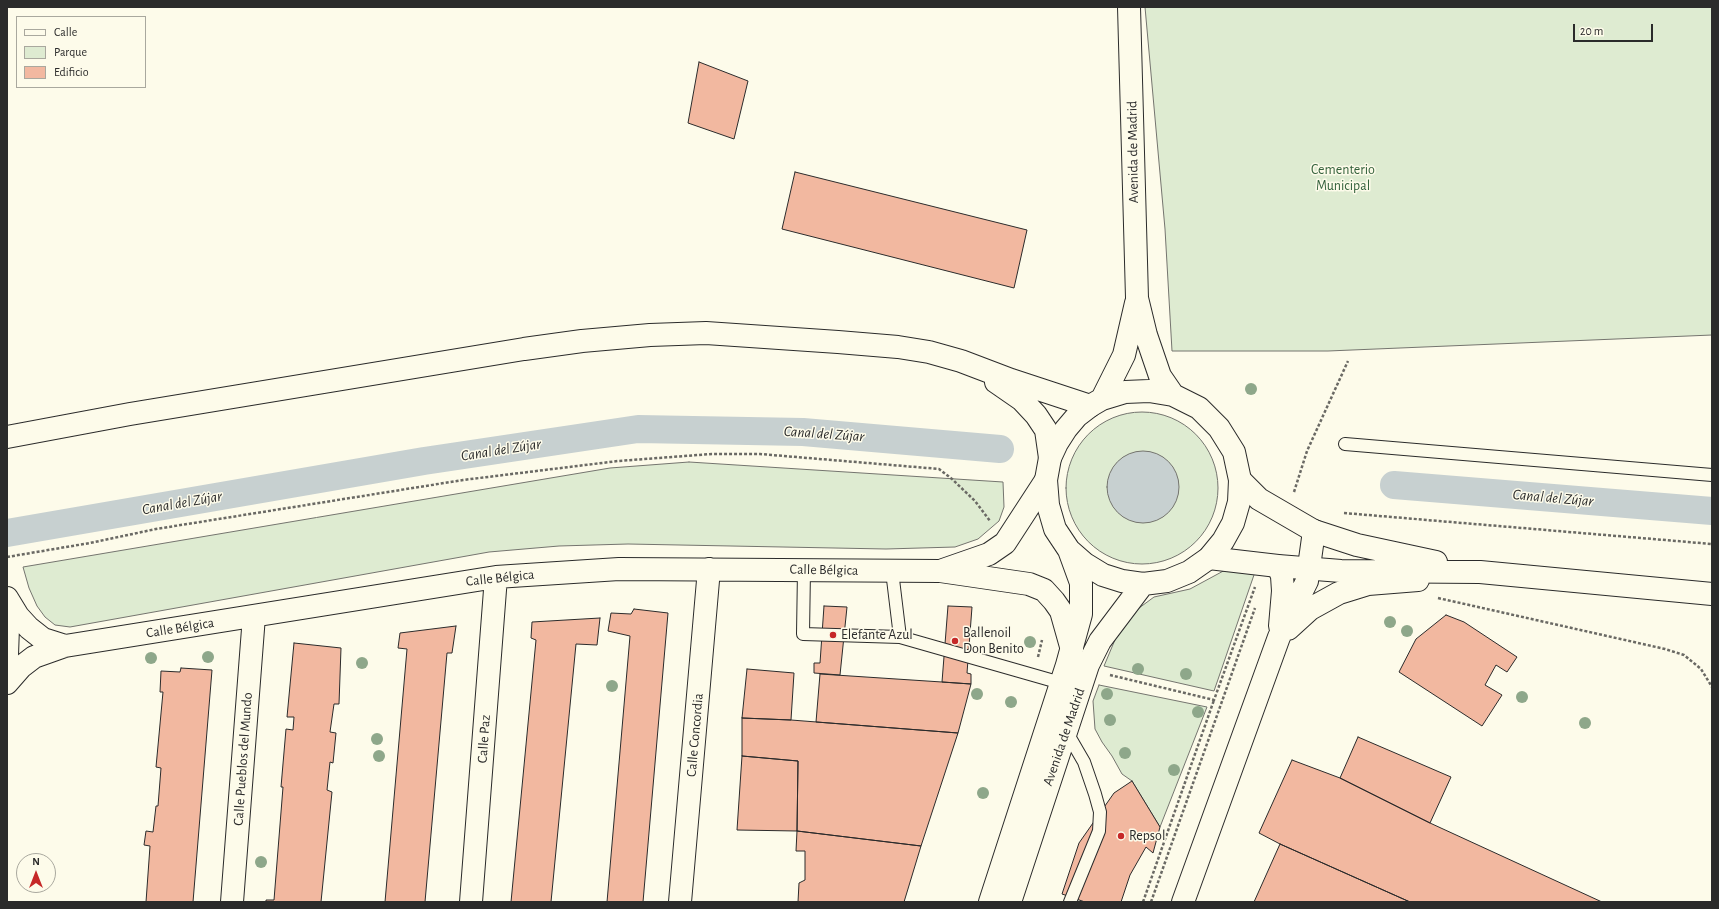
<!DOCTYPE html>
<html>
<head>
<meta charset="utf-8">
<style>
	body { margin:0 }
	#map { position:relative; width:1719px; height:909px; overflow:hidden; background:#fdfbea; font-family:"Alegreya Sans",sans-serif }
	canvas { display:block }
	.frame { position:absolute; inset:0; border:8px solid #2b2b2b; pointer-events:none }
	.legend { position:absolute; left:16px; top:16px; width:130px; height:72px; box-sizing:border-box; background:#fdfbea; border:1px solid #a9a89e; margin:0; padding:5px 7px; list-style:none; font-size:12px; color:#2b2b2b }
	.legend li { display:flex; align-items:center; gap:8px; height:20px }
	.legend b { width:20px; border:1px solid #a9a89e }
	.north { position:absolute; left:16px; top:853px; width:40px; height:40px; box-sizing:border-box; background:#fdfbea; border:1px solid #a9a89e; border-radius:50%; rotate:0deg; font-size:11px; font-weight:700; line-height:16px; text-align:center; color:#2b2b2b }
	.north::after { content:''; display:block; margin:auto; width:14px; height:18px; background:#c62828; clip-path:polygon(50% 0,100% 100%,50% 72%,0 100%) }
	.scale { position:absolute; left:1573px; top:24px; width:80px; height:18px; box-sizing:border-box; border:2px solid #2b2b2b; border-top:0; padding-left:5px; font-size:12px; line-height:14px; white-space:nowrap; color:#2b2b2b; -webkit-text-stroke:3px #fdfbea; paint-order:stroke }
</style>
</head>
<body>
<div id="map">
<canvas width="1719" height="909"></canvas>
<div class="frame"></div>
<ul class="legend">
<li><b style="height:5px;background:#fdfbea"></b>Calle</li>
<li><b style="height:11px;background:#deebd1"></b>Parque</li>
<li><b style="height:11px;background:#f2b8a0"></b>Edificio</li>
</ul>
<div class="north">N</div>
<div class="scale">20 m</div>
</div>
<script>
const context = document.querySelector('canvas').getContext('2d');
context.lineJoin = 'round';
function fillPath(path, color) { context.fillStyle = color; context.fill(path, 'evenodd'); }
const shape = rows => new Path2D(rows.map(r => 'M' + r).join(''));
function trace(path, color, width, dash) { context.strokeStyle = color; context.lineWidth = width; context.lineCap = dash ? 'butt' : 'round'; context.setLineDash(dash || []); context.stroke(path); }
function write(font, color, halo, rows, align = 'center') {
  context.font = font + ' "Alegreya Sans",sans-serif'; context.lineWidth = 3; context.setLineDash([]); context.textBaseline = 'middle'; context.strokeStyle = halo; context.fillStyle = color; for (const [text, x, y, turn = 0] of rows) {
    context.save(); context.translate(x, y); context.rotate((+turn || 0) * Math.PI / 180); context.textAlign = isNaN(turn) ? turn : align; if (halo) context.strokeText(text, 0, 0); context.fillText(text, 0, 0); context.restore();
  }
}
const green = shape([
	[1145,7,1712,7,1712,335,1328,351,1172,351,1165,229,1145,7],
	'1066 488a76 76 0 1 1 152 0a76 76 0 1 1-152 0Z',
	[689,462,1003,482,1004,507,999,521,978,539,955,547,886,549,628,544,559,546,489,552,70,627,55,625,45,617,37,606,29,588,23,567,610,468,689,462],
	[1227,569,1255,572,1214,691,1104,666,1117,635,1135,611,1154,597,1190,589,1227,569],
	[1099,685,1207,707,1160,827,1132,781,1122,774,1112,756,1102,742,1095,729,1093,701,1099,685]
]);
const water = shape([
	'1107 487a36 36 0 1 1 72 0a36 36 0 1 1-72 0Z'
]);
const canal = shape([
	[1394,485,1712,511],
	[7,533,424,461,638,429,803,432,1000,449]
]);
const building = shape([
	[699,62,748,81,734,139,688,123,699,62],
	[795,172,1027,230,1014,288,782,229,795,172],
	[824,606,847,607,840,675,814,673,814,663,820,663,824,606],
	[948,606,972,607,967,673,971,674,971,684,942,682,948,606],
	[634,609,668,613,643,902,607,902,630,636,608,631,611,613,631,614,634,609],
	[1446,615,1464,622,1517,657,1507,672,1496,665,1485,685,1502,695,1482,726,1399,672,1416,639,1446,615],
	[600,618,597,645,576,644,551,902,511,902,536,640,531,638,532,622,600,618],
	[456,626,452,653,447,653,425,902,385,902,407,649,398,648,400,633,456,626],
	[294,643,341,648,339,704,334,704,330,732,336,733,333,763,330,762,327,790,332,792,321,902,266,902,266,900,274,900,283,787,281,787,286,729,293,730,294,717,287,717,294,643],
	[181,668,212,670,193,902,146,902,150,846,144,845,146,831,153,832,156,806,158,806,161,768,156,767,163,692,160,692,161,671,180,672,181,668],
	[747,669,794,673,791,720,742,718,747,669],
	[820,674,942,682,971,684,958,733,816,722,820,674],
	[742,718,791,720,958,733,921,846,797,831,798,761,742,756,742,718],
	[1358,737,1451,777,1430,823,1340,778,1358,737],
	[742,756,798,761,797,831,737,830,742,756],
	[1292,760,1340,778,1430,823,1602,902,1410,902,1280,844,1259,833,1292,760],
	[1132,781,1160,827,1153,853,1146,847,1130,875,1121,902,1085,902,1062,894,1079,843,1114,793,1132,781],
	[797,831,921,846,904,902,798,902,799,883,805,880,805,851,796,851,797,831],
	[1280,844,1410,902,1254,902,1280,844]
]);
const path = shape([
	[1294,492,1307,451,1348,361],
	[1344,513,1712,544],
	[7,557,90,543,156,529,463,480,618,461,712,454,760,454,939,469,952,479,975,501,990,521],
	[1438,598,1665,649,1684,655,1701,669,1712,687],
	[1038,657,1042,640],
	[1110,675,1214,700,1255,587],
	[1143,902,1214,700],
	[1151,902,1255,608]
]);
const lane = shape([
	[1345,444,1712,475],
	[804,570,803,634,900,637],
	[892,571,900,637,1061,683],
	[1066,731,1084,762,1095,794,1100,812,1099,831,1070,902]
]);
const street = shape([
	[996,382,1022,400,1036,415,1046,430,1050,458],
	[7,437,130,414,524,349,582,341,650,335,706,333,838,342,898,347,929,352,961,361,1011,380,1090,406],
	[1278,566,1282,576,1283,591,1280,626],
	[943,570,989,554,1005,543,1046,480],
	[7,598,18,616,29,628,43,639,65,646],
	[7,599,8,627,7,655],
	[1288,629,1310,609,1339,593,1368,584,1418,580],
	[7,683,21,667,34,657,65,646,496,577,619,569,940,571,1029,584,1044,590,1054,601,1061,611,1072,650],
	[232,902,254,616],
	[471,902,496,577],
	[680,902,709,569],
	[1183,902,1279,637,1307,581,1314,531]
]);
const secondary = shape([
	[1240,480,1259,499,1314,531,1357,545,1436,562],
	[1209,558,1278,566,1341,571,1480,572,1712,594]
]);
const primary = shape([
	[1129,7,1137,298,1146,335,1160,376,1173,395],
	[1102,399,1124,355,1136,303],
	[990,902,1067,665,1081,614,1081,583,1069,550,1055,529,1048,505,1046,480,1050,458,1057,443,1066,429,1077,416,1090,406,1102,399,1125,392,1149,391,1173,395,1199,408,1219,428,1234,452,1240,480,1239,502,1233,523,1223,541,1209,558,1189,572,1167,581,1143,584,1122,581,1103,575,1085,564,1069,550],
	[1010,902,1088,665,1100,641,1143,584]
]);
const trees = [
	[1251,389],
	[1390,622],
	[1407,631],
	[1030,642],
	[208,657],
	[151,658],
	[362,663],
	[1138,669],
	[1186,674],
	[612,686],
	[977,694],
	[1107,694],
	[1522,697],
	[1011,702],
	[1198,712],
	[1110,720],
	[1585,723],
	[377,739],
	[1125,753],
	[379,756],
	[1174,770],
	[983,793],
	[261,862]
];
const markers = [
	[833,635,4,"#c62828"],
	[955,641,4,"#c62828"],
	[1121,836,4,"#c62828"]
];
const streetNames = [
	["Avenida de Madrid",1133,152,-91],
	["Calle Bélgica",824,570,1],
	["Calle Bélgica",500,578,-6],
	["Calle Bélgica",180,628,-9],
	["Calle Concordia",695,735,-85],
	["Avenida de Madrid",1064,737,-71],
	["Calle Paz",484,739,-86],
	["Calle Pueblos del Mundo",243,759,-86]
];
const parkNames = [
	["Cementerio",1343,170],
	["Municipal",1343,186]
];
const poiNames = [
	["Ballenoil",963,633],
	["Don Benito",963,649],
	["Elefante Azul",841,635],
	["Repsol",1129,836]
];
const waterNames = [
	["Canal del Zújar",824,434,4],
	["Canal del Zújar",501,450,-9],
	["Canal del Zújar",1553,498,5],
	["Canal del Zújar",182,503,-10]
];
fillPath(green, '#deebd1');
trace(green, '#74746e', 1);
fillPath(water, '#c7d0d0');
trace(water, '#74746e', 1);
trace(canal, '#c7d0d0', 28);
fillPath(building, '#f2b8a0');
trace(building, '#2b2b2b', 1);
trace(lane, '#2b2b2b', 14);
trace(street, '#2b2b2b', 24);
trace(secondary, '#2b2b2b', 24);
trace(primary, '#2b2b2b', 24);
trace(path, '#6a6964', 2.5, [3, 2]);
trace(lane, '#fdfbea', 12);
trace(street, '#fdfbea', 22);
trace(secondary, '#fdfbea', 22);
trace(primary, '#fdfbea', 22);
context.fillStyle = '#8ea78a';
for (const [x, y] of trees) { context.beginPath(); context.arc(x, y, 6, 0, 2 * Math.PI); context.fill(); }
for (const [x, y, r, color] of markers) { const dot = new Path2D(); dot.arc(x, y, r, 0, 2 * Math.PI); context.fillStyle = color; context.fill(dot); trace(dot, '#fdfbea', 1.5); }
write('14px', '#2b2b2b', '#fdfbea', streetNames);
write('14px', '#34623c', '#fdfbea', parkNames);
write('14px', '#2b2b2b', '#fdfbea', poiNames, 'left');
write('italic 15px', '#2b2b2b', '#fdfbea', waterNames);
</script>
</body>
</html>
